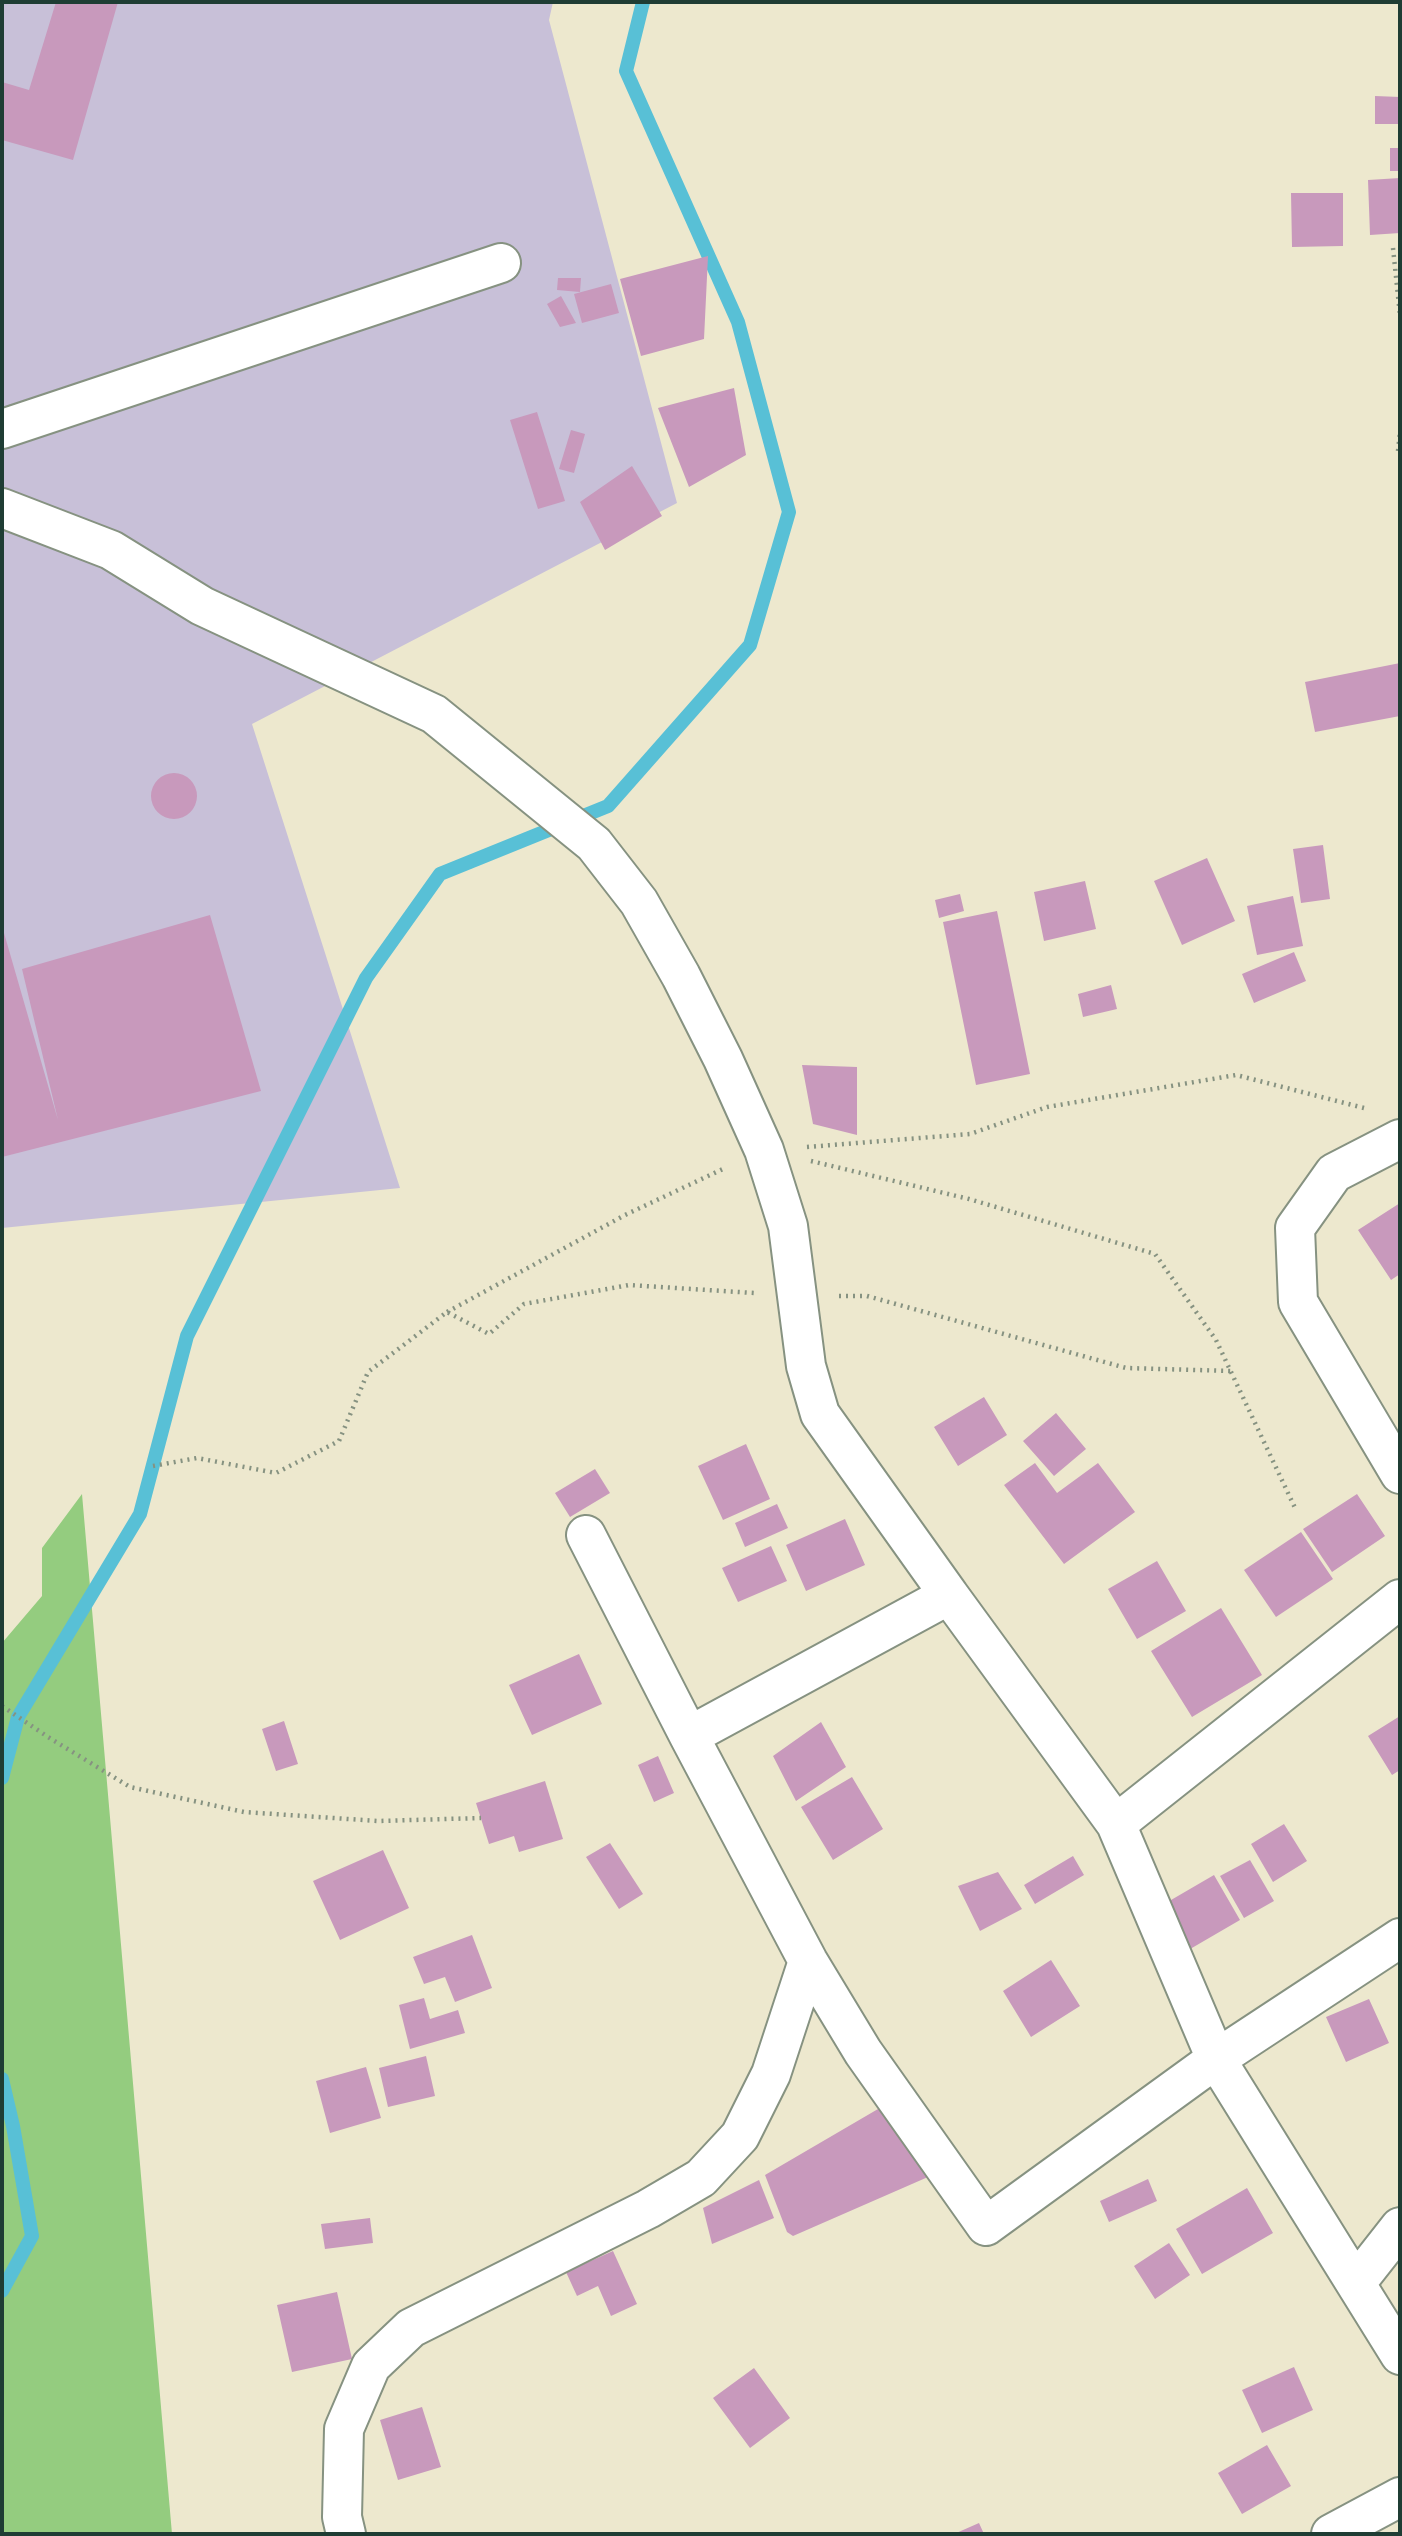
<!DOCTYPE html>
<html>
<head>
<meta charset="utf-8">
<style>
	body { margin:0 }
	#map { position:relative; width:1402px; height:2536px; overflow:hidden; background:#ede8ce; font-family:"Old Standard TT",serif }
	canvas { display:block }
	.frame { position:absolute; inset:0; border:4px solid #1f3d34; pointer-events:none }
</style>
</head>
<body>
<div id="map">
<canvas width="1402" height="2536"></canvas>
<div class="frame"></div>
</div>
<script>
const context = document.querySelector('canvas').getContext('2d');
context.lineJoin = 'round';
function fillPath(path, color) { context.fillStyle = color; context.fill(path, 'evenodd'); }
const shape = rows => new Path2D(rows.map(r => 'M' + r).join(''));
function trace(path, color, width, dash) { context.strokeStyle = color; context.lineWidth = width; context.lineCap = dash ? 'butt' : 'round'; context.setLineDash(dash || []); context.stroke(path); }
const industrial = shape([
	[2,2,553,2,549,20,677,503,252,724,400,1188,2,1228]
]);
const green = shape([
	[82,1494,172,2534,2,2534,2,1643,42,1596,42,1548]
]);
const stream = shape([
	[2,1778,18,1717,140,1514,187,1336,366,978,440,874,608,806,750,645,789,512,738,322,626,71,643,2],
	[2,2079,13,2126,32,2236,2,2291]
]);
const building = shape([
	[56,2,118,2,73,160,2,140,2,82,29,90],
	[1375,96,1400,97,1400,124,1375,124],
	[1390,148,1400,148,1400,171,1390,171],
	[1400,178,1400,233,1370,235,1368,180],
	[1291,193,1343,193,1343,246,1292,247],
	[708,256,704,339,641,356,620,279],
	[558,278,581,278,580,292,557,290],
	[611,284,619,313,582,323,574,294],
	[561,296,576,323,560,327,547,304],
	[734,388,746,455,689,487,658,408],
	[537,412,565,501,538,509,510,420],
	[571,430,585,434,574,473,559,469],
	[632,466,662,516,605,550,580,502],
	[1400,663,1400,716,1315,732,1305,682],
	'151 796a23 23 0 1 1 46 0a23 23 0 1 1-46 0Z',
	[1323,845,1330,899,1301,903,1293,849],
	[1207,858,1235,921,1182,945,1154,881],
	[1085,881,1096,929,1044,941,1034,892],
	[960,894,964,911,939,918,935,900],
	[1293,896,1303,946,1257,955,1247,906],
	[997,911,1030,1074,976,1085,943,922],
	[210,915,261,1091,2,1157,2,926,58,1120,22,969],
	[1294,952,1306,981,1254,1003,1242,974],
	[1111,985,1117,1009,1083,1017,1078,994],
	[802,1065,857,1067,857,1135,813,1124],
	[1400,1203,1400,1274,1391,1280,1358,1230],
	[984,1397,1007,1435,958,1466,934,1427],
	[1056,1413,1086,1449,1054,1476,1023,1441],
	[746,1444,770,1499,723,1520,698,1466],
	[1035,1463,1057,1493,1098,1463,1135,1512,1064,1564,1004,1485],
	[595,1469,610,1493,570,1517,555,1493],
	[1357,1494,1385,1536,1332,1572,1303,1529],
	[777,1504,788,1528,745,1547,735,1523],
	[845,1519,865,1565,806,1591,786,1545],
	[1301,1532,1333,1579,1276,1617,1244,1570],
	[771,1546,787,1581,738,1602,722,1568],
	[1157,1561,1186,1611,1137,1639,1108,1589],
	[1221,1608,1262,1675,1192,1717,1151,1651],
	[579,1654,602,1704,532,1735,509,1685],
	[1400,1716,1400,1770,1392,1775,1368,1736],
	[284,1721,298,1764,276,1771,262,1729],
	[821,1722,846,1767,796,1801,773,1756],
	[658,1756,674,1793,654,1802,638,1765],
	[852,1777,883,1829,833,1860,801,1807],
	[545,1781,563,1839,519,1852,514,1836,489,1844,476,1803],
	[1284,1824,1307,1861,1273,1882,1251,1844],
	[610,1843,643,1894,619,1909,586,1857],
	[383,1850,409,1908,340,1940,313,1881],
	[1073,1856,1084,1875,1035,1904,1024,1885],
	[1250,1860,1274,1901,1244,1918,1220,1876],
	[998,1872,1022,1909,980,1931,958,1886],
	[1214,1875,1240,1920,1185,1952,1159,1907],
	[472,1935,492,1988,455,2002,445,1977,424,1984,413,1957],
	[1051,1960,1080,2006,1031,2037,1003,1991],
	[424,1998,430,2019,458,2010,465,2033,410,2049,399,2005],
	[1369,1999,1389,2043,1346,2062,1326,2017],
	[426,2056,435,2096,388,2107,379,2068],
	[366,2067,381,2118,330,2133,316,2081],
	[890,2102,928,2177,793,2236,787,2232,765,2175],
	[1148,2179,1157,2201,1109,2222,1100,2201],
	[759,2180,774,2218,712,2244,703,2208],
	[1247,2188,1273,2233,1202,2274,1176,2229],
	[370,2218,373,2243,325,2249,321,2224],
	[1169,2243,1190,2275,1155,2299,1134,2266],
	[613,2251,637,2304,611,2316,598,2286,577,2296,566,2272],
	[337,2292,352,2359,292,2372,277,2305],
	[1294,2367,1313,2410,1262,2433,1242,2390],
	[754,2368,790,2418,750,2448,713,2398],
	[422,2407,441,2467,398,2480,380,2420],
	[1267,2445,1291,2486,1242,2514,1218,2473],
	[979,2523,984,2534,954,2534]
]);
const path = shape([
	[1393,248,1400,315],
	[1398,451,1400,432],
	[807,1147,970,1134,1047,1107,1236,1075,1364,1108],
	[811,1161,969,1199,1155,1254,1216,1340,1296,1510],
	[839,1296,867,1296,1126,1368,1231,1371],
	[447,1312,625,1215,725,1168],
	[153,1466,197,1458,276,1473,339,1441,368,1372,447,1312,489,1334,524,1304,629,1285,754,1293],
	[2,1706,48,1737,130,1787,244,1812,378,1821,481,1818]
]);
const minor = shape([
	[2,429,501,263],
	[2,508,111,550,202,606,434,714,594,844,639,902,681,976,723,1059,764,1150,788,1226,806,1366,820,1414,949,1595],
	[1400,1139,1334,1173,1295,1228,1298,1302,1400,1474],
	[586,1535,689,1736,808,1961,863,2052,986,2226,1216,2059,1400,1938],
	[689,1736,949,1595,1116,1824,1216,2059,1400,2355],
	[1116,1824,1400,1599],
	[1356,2283,1400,2227],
	[346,2534,342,2517,344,2429,371,2366,411,2328,648,2209,701,2178,740,2136,771,2074,808,1961],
	[1331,2534,1400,2497]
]);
fillPath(industrial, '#c8c0d8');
fillPath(green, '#94cc7f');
trace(stream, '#58c0d6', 14);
fillPath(building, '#c899bc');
trace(minor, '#869281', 42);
trace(path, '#869281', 4.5, [2, 5]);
trace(minor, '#fff', 38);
</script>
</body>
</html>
